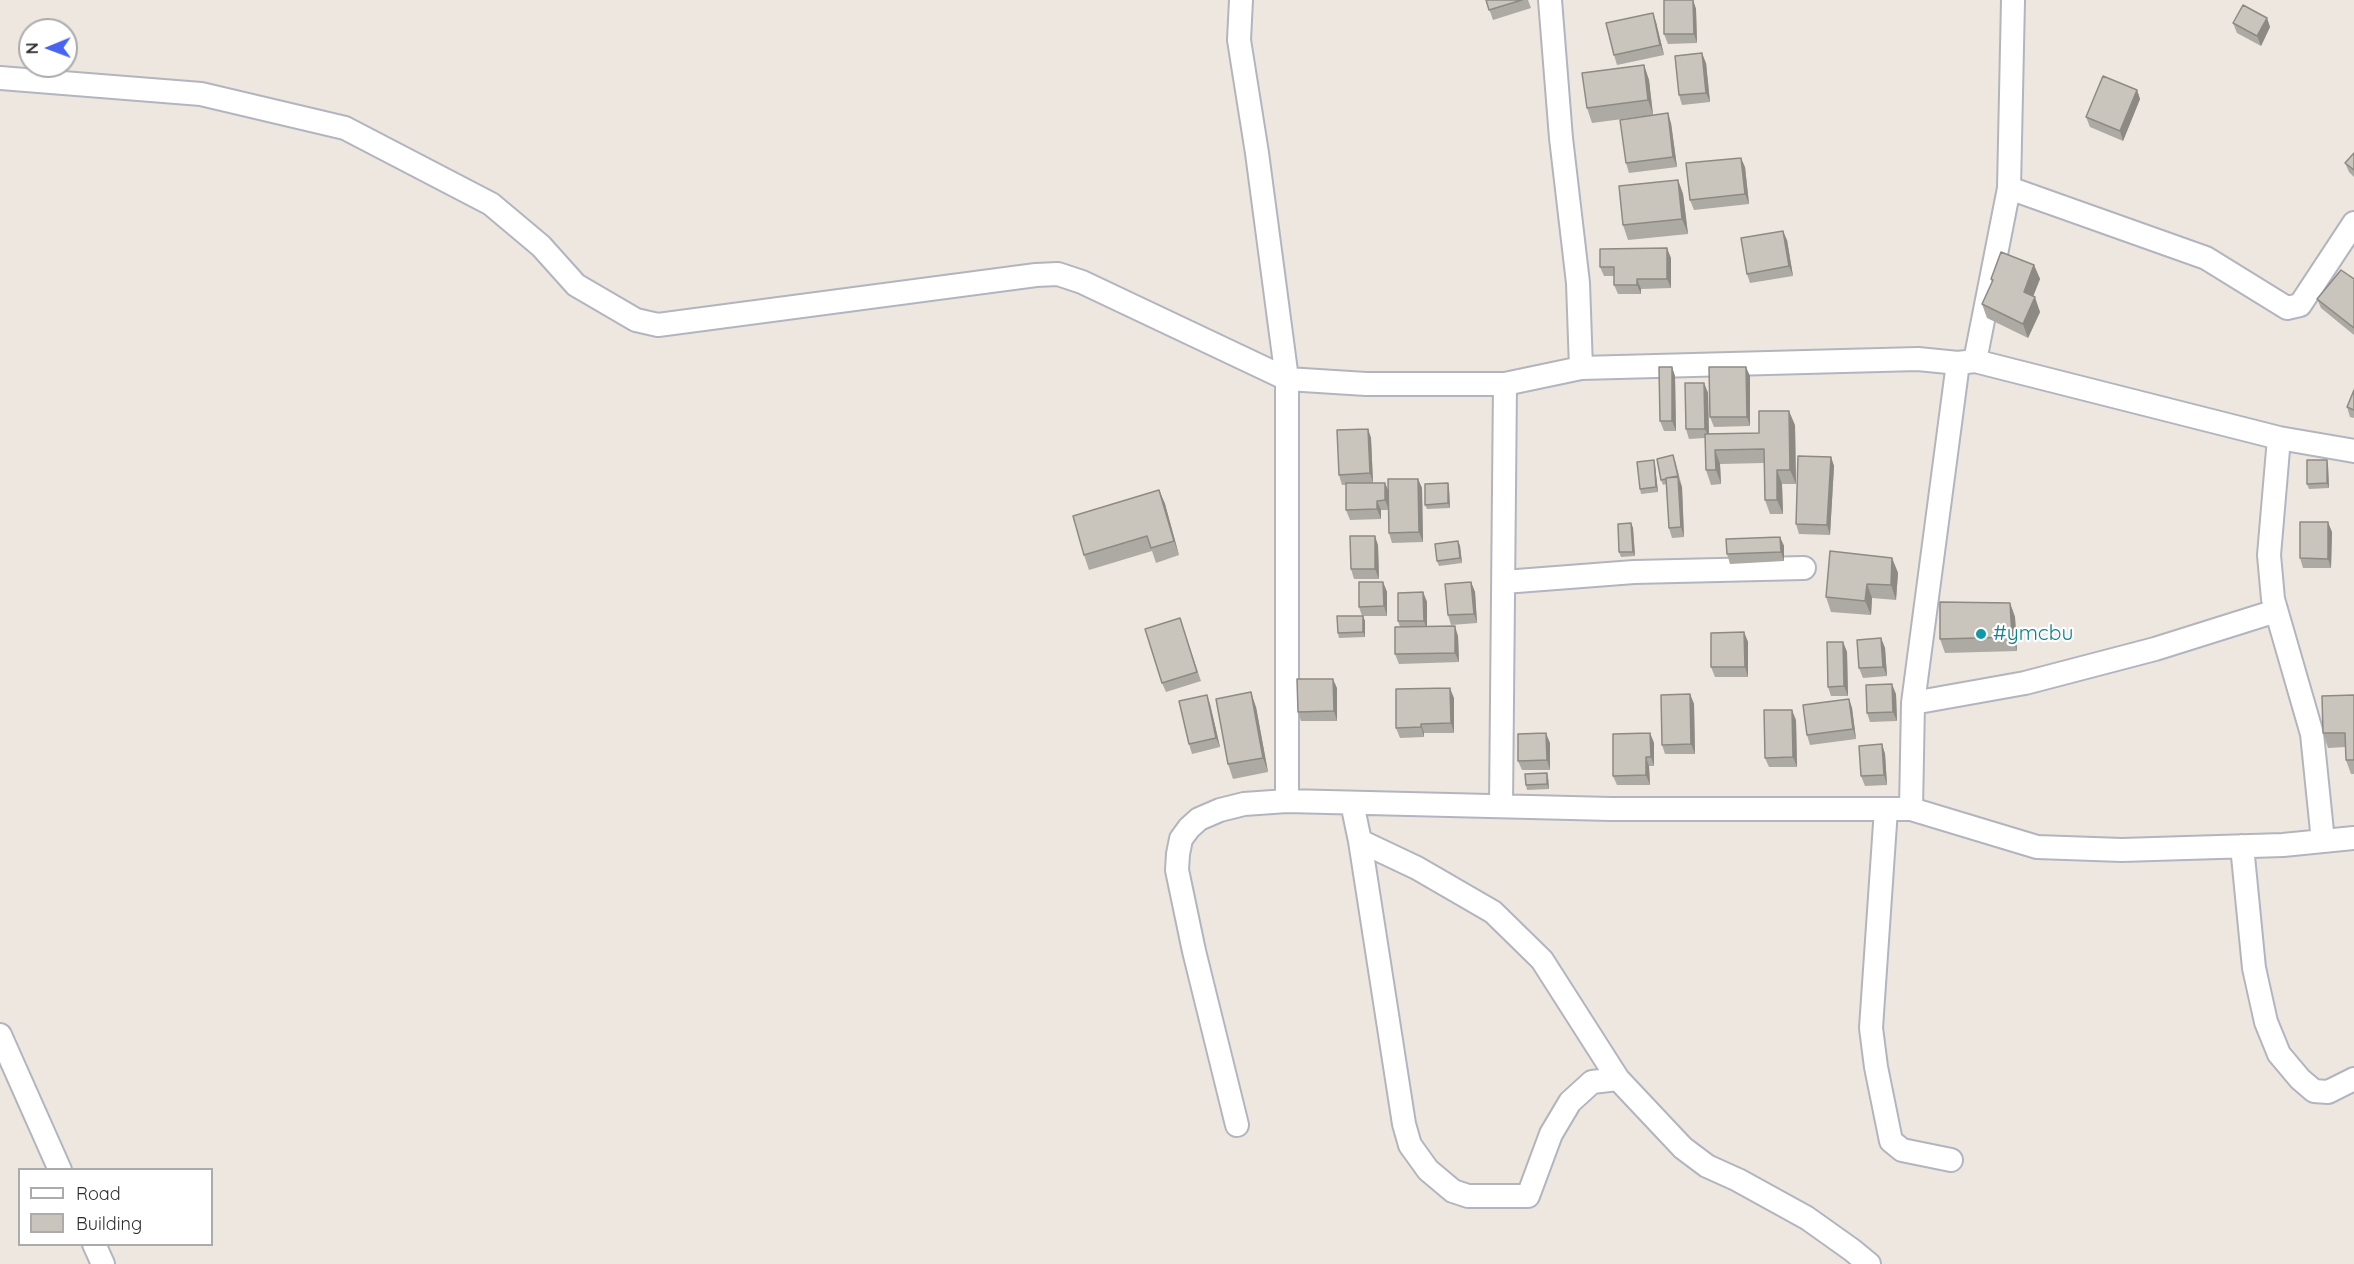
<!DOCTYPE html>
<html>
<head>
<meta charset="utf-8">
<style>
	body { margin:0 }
	#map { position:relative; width:2354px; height:1264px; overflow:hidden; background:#ede7df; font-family:Quicksand,sans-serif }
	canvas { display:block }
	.legend { position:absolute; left:18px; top:1168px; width:195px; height:78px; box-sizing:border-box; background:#fff; border:2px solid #ababab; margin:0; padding:8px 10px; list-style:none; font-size:18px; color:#2c2c2c }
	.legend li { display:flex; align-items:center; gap:12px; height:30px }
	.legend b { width:30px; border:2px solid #ababab }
	.north { position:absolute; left:18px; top:18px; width:60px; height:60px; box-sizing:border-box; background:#fff; border:2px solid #ababab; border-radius:50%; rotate:269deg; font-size:16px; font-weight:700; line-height:24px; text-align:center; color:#2c2c2c }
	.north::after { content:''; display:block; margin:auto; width:21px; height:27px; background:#4764f2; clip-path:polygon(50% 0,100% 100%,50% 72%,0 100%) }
</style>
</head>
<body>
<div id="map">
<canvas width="2354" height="1264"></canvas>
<ul class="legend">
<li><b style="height:8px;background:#fff"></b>Road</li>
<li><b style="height:16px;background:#c9c5bd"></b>Building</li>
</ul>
<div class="north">N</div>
</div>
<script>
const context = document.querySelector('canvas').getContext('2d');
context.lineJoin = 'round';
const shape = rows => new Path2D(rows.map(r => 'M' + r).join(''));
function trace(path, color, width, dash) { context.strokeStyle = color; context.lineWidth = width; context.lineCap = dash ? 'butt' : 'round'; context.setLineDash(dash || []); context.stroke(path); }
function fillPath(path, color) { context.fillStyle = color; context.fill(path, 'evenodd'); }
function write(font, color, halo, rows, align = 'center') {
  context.font = font + ' Quicksand,sans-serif'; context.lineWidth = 4.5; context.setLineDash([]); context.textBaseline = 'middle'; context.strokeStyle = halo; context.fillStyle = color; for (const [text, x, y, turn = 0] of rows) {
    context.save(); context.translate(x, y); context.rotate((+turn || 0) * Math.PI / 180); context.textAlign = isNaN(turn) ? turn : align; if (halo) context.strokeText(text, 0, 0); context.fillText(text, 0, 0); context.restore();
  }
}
const street = shape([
	[1241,0,1239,40,1257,153,1287,379,1287,801],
	[1550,0,1561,138,1578,283,1581,368],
	[0,78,201,94,345,128,491,204,541,246,576,285,636,320,658,325,1036,275,1058,274,1082,282,1287,379,1366,384,1505,384,1581,368,1918,359,1958,363,1975,361,2279,438,2354,451],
	[2009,188,2206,258,2287,308,2300,305,2354,223],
	[1975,361,2009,188,2013,0],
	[2279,438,2269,555,2273,599,2312,734,2323,841],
	[1504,582,1634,572,1804,568],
	[1913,703,2025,683,2155,649,2276,611],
	[1352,803,1360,841,1404,1124,1410,1145,1428,1170,1453,1191,1468,1196,1528,1196,1551,1134,1570,1102,1592,1082,1618,1079],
	[1501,806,1505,384],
	[1886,809,1871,1028,1876,1067,1891,1141,1902,1150,1951,1160],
	[1911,809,1913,703,1958,363],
	[1360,841,1417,868,1493,912,1542,960,1618,1079,1683,1148,1707,1166,1738,1180,1807,1218,1852,1250,1869,1264],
	[2242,846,2254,968,2266,1022,2279,1054,2300,1079,2314,1091,2328,1092,2354,1079],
	[0,1035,60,1170],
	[1237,1125,1194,951,1177,870,1178,854,1181,839,1189,828,1199,819,1220,810,1244,804,1287,801,1611,809,1911,809,2037,847,2122,850,2283,845,2354,838],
	[94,1244,103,1264]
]);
const wall = shape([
	[1486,0,1528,0,1531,8,1493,20],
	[1693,0,1696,9,1697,43,1668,44,1664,34],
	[2267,18,2270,27,2261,46,2237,33,2233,23],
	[1656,22,1664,55,1617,65,1614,55],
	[1706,63,1710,102,1682,105,1679,95],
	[1644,65,1649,80,1653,115,1592,123,1587,108],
	[2137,90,2140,99,2123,141,2090,127,2086,117],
	[1671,123,1677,167,1629,173,1626,163],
	[2354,153,2354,177,2349,172,2345,163],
	[1745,167,1749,204,1694,210,1690,200],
	[1678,180,1683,194,1688,234,1628,240,1623,225],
	[1787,240,1793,276,1750,283,1747,274],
	[1671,258,1671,288,1641,289,1641,294,1618,294,1614,285,1614,276,1604,276,1600,267],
	[2034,265,2040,279,2033,296,2040,312,2028,338,1987,318,1982,304,1992,283,1991,279],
	[2354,279,2354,335,2321,308,2317,299],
	[1672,367,1675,376,1676,431,1664,431,1660,421],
	[1750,376,1750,426,1714,427,1710,417],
	[1704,383,1708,393,1709,434,1759,433,1795,425,1796,484,1782,484,1783,514,1770,514,1765,500,1764,463,1720,464,1721,484,1711,485,1706,470,1705,438,1689,439,1686,429],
	[2354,390,2354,418,2350,417,2347,407],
	[1368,429,1371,438,1373,483,1385,483,1388,491,1418,479,1422,488,1423,542,1392,543,1389,533,1388,510,1381,510,1381,519,1350,520,1346,510,1346,485,1342,485,1339,475],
	[1831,457,1834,466,1830,535,1799,534,1796,524],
	[1654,460,1655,465,1658,492,1641,494,1640,489],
	[1675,460,1682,487,1684,537,1672,538,1669,528,1666,484,1663,485,1661,480],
	[2327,460,2328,465,2329,488,2309,489,2307,484],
	[1448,483,1449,488,1450,508,1427,509,1425,505],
	[1159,490,1165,504,1179,555,1156,563,1152,551,1089,570,1084,555],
	[1631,523,1633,528,1635,556,1621,557,1619,552],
	[2332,532,2331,568,2303,568,2300,558],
	[1780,537,1784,546,1784,561,1730,564,1727,554],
	[1458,541,1460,546,1462,563,1439,566,1437,561],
	[1378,545,1379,579,1354,579,1351,569],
	[1892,558,1898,573,1896,600,1872,598,1871,615,1831,612,1826,597],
	[1383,582,1387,592,1387,616,1363,616,1365,621,1365,637,1339,638,1338,633,1362,616,1359,607],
	[1471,582,1475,592,1477,623,1451,625,1448,615],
	[1423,592,1427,602,1427,627,1458,636,1459,662,1399,664,1395,654,1400,627,1398,621],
	[2010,603,2015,617,2017,651,1945,653,1940,639],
	[1180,618,1201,681,1166,692,1162,683],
	[1744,632,1748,642,1748,677,1715,677,1711,667],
	[1881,638,1885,648,1887,676,1863,678,1859,668],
	[1843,642,1847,652,1848,696,1831,696,1828,687],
	[1337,688,1337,721,1301,721,1298,712],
	[1690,694,1694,704,1695,754,1665,754,1662,745],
	[1896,694,1897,721,1870,722,1867,713],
	[2354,695,2354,774,2351,774,2346,760,2346,747,2328,748,2323,733],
	[1454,698,1454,733,1424,733,1424,737,1400,738,1396,728],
	[1849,699,1852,708,1856,739,1810,745,1807,735],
	[1210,704,1220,747,1192,754,1189,744],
	[1256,707,1268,772,1233,779,1228,764],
	[1796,720,1797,767,1769,767,1765,758],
	[1650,733,1654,743,1654,766,1649,766,1650,785,1617,785,1613,776],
	[1550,743,1550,770,1522,770,1518,761],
	[1882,744,1885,754,1887,785,1865,786,1861,776],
	[1548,777,1549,789,1527,790,1526,785]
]);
const shadedWall = shape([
	[1693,0,1696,9,1697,43,1694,34],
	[1653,13,1656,22,1664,55,1660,45],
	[2267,18,2270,27,2261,46,2257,36],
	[1702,53,1706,63,1710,102,1706,93],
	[1644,65,1649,80,1653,115,1648,100],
	[2137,90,2140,99,2123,141,2120,131],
	[1668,113,1671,123,1677,167,1673,157],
	[1741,158,1745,167,1749,204,1745,194],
	[1678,180,1683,194,1688,234,1682,219],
	[1783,231,1787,240,1793,276,1789,266],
	[1667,248,1671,258,1671,288,1667,279],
	[2034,265,2040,279,2029,307,2024,292],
	[1637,279,1641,289,1641,294,1637,285],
	[2035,297,2040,312,2028,338,2023,324],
	[1672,367,1675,376,1676,431,1672,421],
	[1746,367,1750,376,1750,426,1747,417],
	[1704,383,1708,393,1709,438,1705,429],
	[1789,411,1795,425,1796,484,1790,470],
	[1368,429,1371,438,1373,483,1370,473],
	[1715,450,1720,464,1721,484,1716,470],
	[1831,457,1834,466,1830,535,1827,525],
	[1654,460,1655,465,1658,492,1656,487],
	[2327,460,2328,465,2329,488,2327,483],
	[1777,470,1782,484,1783,514,1777,500],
	[1678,477,1682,487,1684,537,1681,527],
	[1418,479,1422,488,1423,542,1419,532],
	[1385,483,1389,492,1389,510,1385,500],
	[1448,483,1449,488,1450,508,1448,503],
	[1159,490,1165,504,1179,555,1174,541],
	[1377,501,1381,510,1381,519,1377,509],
	[2328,522,2332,532,2331,568,2328,559],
	[1631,523,1633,528,1635,556,1633,552],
	[1375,536,1378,545,1379,579,1375,569],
	[1780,537,1784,546,1784,561,1781,552],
	[1458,541,1460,546,1462,563,1460,558],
	[1892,558,1898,573,1896,600,1891,585],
	[1383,582,1387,592,1387,616,1384,606],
	[1471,582,1475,592,1477,623,1474,614],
	[1867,584,1872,598,1871,615,1865,601],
	[1423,592,1427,602,1427,630,1424,621],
	[2010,603,2015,617,2017,651,2012,637],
	[1363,616,1365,621,1365,637,1363,632],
	[1455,626,1458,636,1459,662,1455,653],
	[1744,632,1748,642,1748,677,1745,667],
	[1881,638,1885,648,1887,676,1883,667],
	[1843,642,1847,652,1848,696,1844,686],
	[1333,679,1337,688,1337,721,1334,711],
	[1892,684,1896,694,1897,721,1893,712],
	[1450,688,1454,698,1454,733,1451,723],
	[1251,692,1256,707,1268,772,1263,758],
	[1690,694,1694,704,1695,754,1691,744],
	[1207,695,1210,704,1220,747,1216,738],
	[1849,699,1852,708,1856,739,1853,729],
	[1792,710,1796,720,1797,767,1793,757],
	[1421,724,1424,733,1424,737,1421,727],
	[1546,733,1550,743,1550,770,1547,760],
	[1650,733,1654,743,1654,766,1651,757],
	[1882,744,1885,754,1887,785,1884,775],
	[1646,757,1649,766,1650,785,1646,775],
	[1547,773,1548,777,1549,789,1547,784]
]);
const building = shape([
	[1486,0,1522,0,1489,10,1486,0],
	[1664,0,1693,0,1694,34,1664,34,1664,0],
	[2243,5,2267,18,2257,36,2233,23,2243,5],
	[1653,13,1660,45,1614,55,1606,23,1653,13],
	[1702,53,1706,93,1679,95,1675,56,1702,53],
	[1644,65,1648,100,1587,108,1582,73,1644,65],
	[2103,76,2137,90,2120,131,2086,117,2103,76],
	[1668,113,1673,157,1626,163,1620,120,1668,113],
	[2354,153,2354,170,2345,163,2354,153],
	[1741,158,1745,194,1690,200,1686,163,1741,158],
	[1678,180,1682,219,1623,225,1619,186,1678,180],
	[1783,231,1789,266,1747,274,1741,238,1783,231],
	[1667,248,1667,279,1637,279,1637,285,1614,285,1614,267,1600,267,1600,249,1667,248],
	[2001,252,2034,265,2024,292,2035,297,2023,324,1982,304,1993,280,1991,279,2001,252],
	[2341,270,2354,279,2354,328,2317,299,2341,270],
	[1659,367,1672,367,1672,421,1660,421,1659,367],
	[1709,367,1746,367,1747,417,1710,417,1709,367],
	[1685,383,1704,383,1705,429,1686,429,1685,383],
	[2354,390,2354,410,2347,407,2354,390],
	[1759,411,1789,411,1790,470,1777,470,1777,500,1765,500,1764,449,1715,450,1716,470,1706,470,1705,434,1759,433,1759,411],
	[1368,429,1370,473,1339,475,1337,430,1368,429],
	[1673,455,1678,476,1666,478,1666,479,1661,480,1657,459,1673,455],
	[1798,456,1831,457,1827,525,1796,524,1798,456],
	[1654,460,1656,487,1640,489,1637,462,1654,460],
	[2307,460,2327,460,2327,483,2307,484,2307,460],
	[1678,477,1681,527,1669,528,1666,478,1678,477],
	[1388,479,1418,479,1419,532,1389,533,1388,479],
	[1346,483,1385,483,1385,500,1377,501,1377,509,1346,510,1346,483],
	[1448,483,1448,503,1425,505,1425,484,1448,483],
	[1159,490,1174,541,1151,548,1147,536,1084,555,1073,516,1159,490],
	[2300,522,2328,522,2328,559,2300,558,2300,522],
	[1631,523,1633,552,1619,552,1618,524,1631,523],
	[1350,536,1375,536,1375,569,1351,569,1350,536],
	[1780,537,1781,552,1727,554,1726,539,1780,537],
	[1458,541,1460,558,1437,561,1435,544,1458,541],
	[1830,551,1892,558,1891,585,1867,584,1865,601,1826,597,1830,551],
	[1359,582,1383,582,1384,606,1359,607,1359,582],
	[1471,582,1474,614,1448,615,1445,584,1471,582],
	[1423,592,1424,621,1398,621,1398,593,1423,592],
	[1940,602,2010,603,2012,637,1940,639,1940,602],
	[1337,616,1363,616,1363,632,1338,633,1337,616],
	[1180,618,1197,672,1162,683,1145,629,1180,618],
	[1455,626,1455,653,1395,654,1395,627,1455,626],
	[1744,632,1745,667,1711,667,1711,633,1744,632],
	[1881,638,1883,667,1859,668,1857,640,1881,638],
	[1827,642,1843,642,1844,686,1828,687,1827,642],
	[1297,679,1333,679,1334,711,1298,712,1297,679],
	[1892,684,1893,712,1867,713,1866,685,1892,684],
	[1450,688,1451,723,1421,724,1421,727,1396,728,1396,689,1450,688],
	[1251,692,1263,758,1228,764,1216,699,1251,692],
	[1690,694,1691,744,1662,745,1661,695,1690,694],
	[1207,695,1216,738,1189,744,1179,701,1207,695],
	[2354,695,2354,760,2346,760,2345,733,2323,733,2322,696,2354,695],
	[1849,699,1853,729,1807,735,1803,705,1849,699],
	[1764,710,1792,710,1793,757,1765,758,1764,710],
	[1546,733,1547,760,1518,761,1518,734,1546,733],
	[1650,733,1651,757,1646,757,1646,775,1613,776,1613,734,1650,733],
	[1882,744,1884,775,1861,776,1859,746,1882,744],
	[1547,773,1547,784,1526,785,1525,774,1547,773]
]);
const markers = [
	[1981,634,6,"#0f9aa8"]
];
const cultureNames = [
	["#ymcbu",1993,634]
];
trace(street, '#b2b5bf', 26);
trace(street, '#fff', 22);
fillPath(wall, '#ada9a3');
fillPath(shadedWall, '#8d8a84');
fillPath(building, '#c9c5bd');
trace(building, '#8d8a84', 1.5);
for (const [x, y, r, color] of markers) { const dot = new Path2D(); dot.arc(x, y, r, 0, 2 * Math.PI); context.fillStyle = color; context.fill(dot); trace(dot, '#fff', 2); }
write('21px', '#0d838f', '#fff', cultureNames, 'left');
</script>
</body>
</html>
